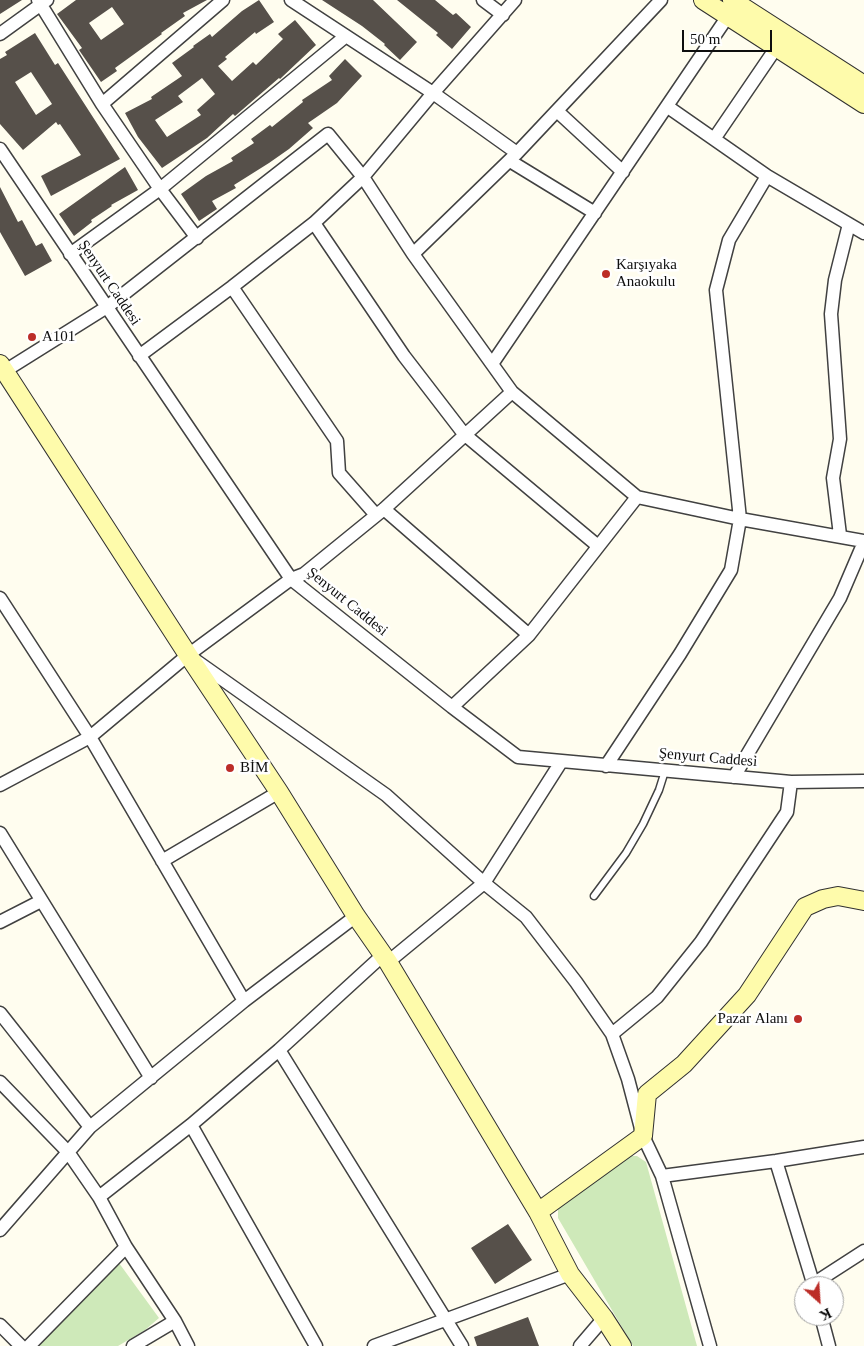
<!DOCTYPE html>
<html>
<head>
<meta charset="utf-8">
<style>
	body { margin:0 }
	#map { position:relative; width:864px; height:1346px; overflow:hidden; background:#fffdef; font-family:"Times New Roman",serif }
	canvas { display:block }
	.north { position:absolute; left:794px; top:1276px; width:50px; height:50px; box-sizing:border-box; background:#fff; border:1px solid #9f9f9f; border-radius:50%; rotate:154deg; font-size:14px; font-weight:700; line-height:20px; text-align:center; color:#0e0e0e }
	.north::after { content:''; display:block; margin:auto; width:18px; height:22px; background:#bc2d28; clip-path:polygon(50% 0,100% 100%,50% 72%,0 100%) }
	.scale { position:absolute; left:682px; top:30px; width:90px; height:22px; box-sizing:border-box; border:2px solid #0e0e0e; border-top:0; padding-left:6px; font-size:15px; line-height:18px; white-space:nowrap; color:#0e0e0e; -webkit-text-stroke:4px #fff; paint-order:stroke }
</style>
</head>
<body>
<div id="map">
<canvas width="864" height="1346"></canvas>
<div class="north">K</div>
<div class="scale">50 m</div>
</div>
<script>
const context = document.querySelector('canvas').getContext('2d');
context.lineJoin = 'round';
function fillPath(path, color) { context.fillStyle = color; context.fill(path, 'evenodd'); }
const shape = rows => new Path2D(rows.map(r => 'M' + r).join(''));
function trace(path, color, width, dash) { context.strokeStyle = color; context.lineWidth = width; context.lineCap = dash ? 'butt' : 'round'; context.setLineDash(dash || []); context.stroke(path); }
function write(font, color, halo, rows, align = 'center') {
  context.font = font + ' "Times New Roman",serif'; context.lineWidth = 5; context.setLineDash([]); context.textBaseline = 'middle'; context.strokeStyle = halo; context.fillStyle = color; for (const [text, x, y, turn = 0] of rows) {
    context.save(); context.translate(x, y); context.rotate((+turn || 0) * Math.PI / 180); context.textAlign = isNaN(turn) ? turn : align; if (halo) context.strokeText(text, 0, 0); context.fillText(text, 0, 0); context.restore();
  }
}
const green = shape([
	[630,1156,637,1156,646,1162,697,1346,633,1346,558,1218,558,1207,566,1199],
	[119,1263,159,1318,145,1330,118,1346,36,1346]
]);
const building = shape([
	[0,0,22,0,0,14],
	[76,0,207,0,183,13,185,16,161,33,162,34,115,68,117,71,101,82,79,50,82,48,57,14],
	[112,7,124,24,101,40,89,23],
	[259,0,274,22,256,34,255,32,225,57,227,59,218,66,232,81,253,62,256,65,283,39,278,34,295,20,316,45,280,79,279,78,235,116,233,114,207,138,162,168,138,137,125,113,152,99,151,97,182,76,172,63,194,47,193,46,210,34,212,37,242,11],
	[202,78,215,94,197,110,201,115,167,137,155,120,183,102,178,96],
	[322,0,373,0,417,42,400,60,384,45,385,44,362,26],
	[397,0,435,0,453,15,456,13,471,27,452,49,436,35,438,33],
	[35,33,55,65,58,63,120,159,51,196,41,176,81,155,60,124,58,125,56,122,23,150,0,124,0,59,7,55,5,52],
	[31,72,52,104,36,115,15,82],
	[345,59,362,76,337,103,308,123,313,128,289,149,269,163,234,185,236,188,212,201,217,209,199,221,181,194,206,176,233,161,231,158,254,143,251,139,270,125,272,127,303,102,302,100,332,80,329,76],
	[125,167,138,190,111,205,112,206,91,220,92,222,74,236,59,214],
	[0,187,18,222,22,220,36,246,42,243,52,261,25,276,0,232],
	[508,1224,532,1260,495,1284,471,1248],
	[528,1317,539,1346,477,1346,474,1337]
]);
const lane = shape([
	[594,896,626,853,643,824,659,790,665,771]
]);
const street = shape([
	[38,0,102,104,160,189,197,238],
	[291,0,433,93,517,153],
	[483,0,503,15],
	[0,34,47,0],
	[102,104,223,0],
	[668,107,767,176,864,233],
	[557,111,623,172],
	[714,139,776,48],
	[0,149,291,579,452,707,518,757,791,782,864,781],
	[510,161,595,213],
	[314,223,404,356,464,434,598,546],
	[70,254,160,189,346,36],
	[413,254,517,153,661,0],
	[232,287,337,441,339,473,376,515],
	[139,356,232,287,314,223,363,177,433,93,515,0],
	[492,364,728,16],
	[0,374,107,307,328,134,363,177,413,254,512,392,637,497,740,519,864,541],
	[384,509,529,635],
	[840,535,833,478,840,439,831,314,835,280,849,224],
	[0,598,90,737,244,1001],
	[195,660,386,795,484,883,526,917,576,982,612,1034,628,1079,643,1136,662,1176,710,1346],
	[452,707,529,635,637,497],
	[606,766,680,654,731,570,740,519,716,290,729,240,767,176],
	[734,777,840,598,864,542],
	[0,785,90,737,188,655,291,579,304,574,384,509,512,392],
	[0,833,151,1078],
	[162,861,279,792],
	[0,922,41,901],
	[388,962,484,883,561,762],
	[0,1013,90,1127],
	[612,1034,657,997,701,942,787,812,791,782],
	[279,1050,462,1346],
	[0,1082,68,1152,99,1197,126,1247,175,1321,188,1346],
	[191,1125,316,1346],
	[776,1161,814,1286],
	[662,1176,776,1161,864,1147],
	[99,1197,191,1125,279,1050,383,955],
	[0,1230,90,1127,244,1001,356,916],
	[813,1284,864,1251],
	[821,1316,829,1346],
	[0,1325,21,1346],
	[29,1346,126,1247],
	[133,1346,175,1321],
	[374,1346,570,1274],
	[580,1346,604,1318]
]);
const secondary = shape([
	[703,0,864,104],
	[732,0,864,85],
	[0,364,188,655,279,792,356,916,388,962,538,1212,570,1274,604,1318,622,1346],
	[538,1212,643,1136,647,1094,684,1064,747,995,805,907,823,899,838,896,864,901]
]);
const markers = [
	[606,274,5,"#bc2d28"],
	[32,337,5,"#bc2d28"],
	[230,768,5,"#bc2d28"],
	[798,1019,5,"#bc2d28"]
];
const poiNames = [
	["Karşıyaka",616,265],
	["Anaokulu",616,282],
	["A101",42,337],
	["BİM",240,768],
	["Pazar Alanı",788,1019,"right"]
];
const streetNames = [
	["Şenyurt Caddesi",109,283,56],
	["Şenyurt Caddesi",347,602,39],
	["Şenyurt Caddesi",708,758,5]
];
fillPath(green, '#cee9b9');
fillPath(building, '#56504a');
trace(lane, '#414141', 9);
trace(street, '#414141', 15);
trace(secondary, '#303030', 20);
trace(lane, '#fff', 6);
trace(street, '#fff', 12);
trace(secondary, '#fefbab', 18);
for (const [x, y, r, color] of markers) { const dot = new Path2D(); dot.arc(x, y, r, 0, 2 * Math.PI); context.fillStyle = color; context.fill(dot); trace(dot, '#fff', 2); }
write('15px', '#0e0e0e', '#fff', poiNames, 'left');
write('15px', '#0e0e0e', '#fff', streetNames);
</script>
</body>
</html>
